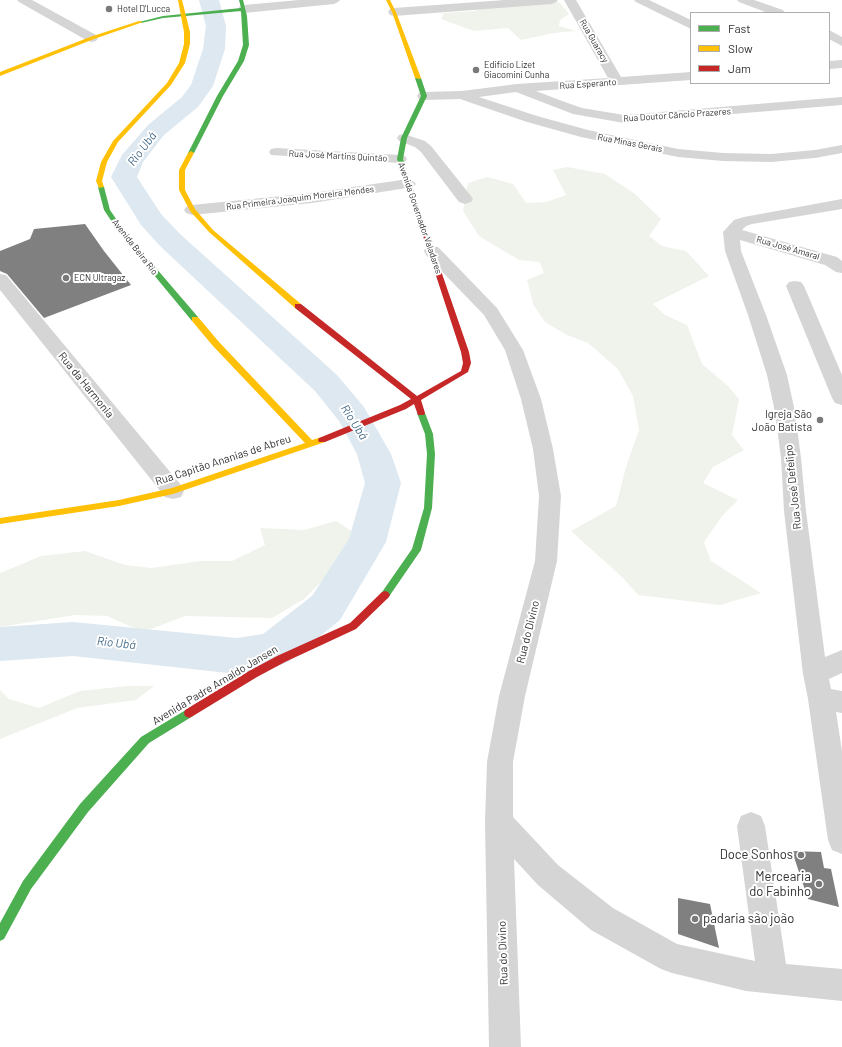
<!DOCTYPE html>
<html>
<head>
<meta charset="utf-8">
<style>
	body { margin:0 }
	#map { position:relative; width:842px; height:1047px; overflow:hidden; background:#fff; font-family:Barlow,sans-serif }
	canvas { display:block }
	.legend { position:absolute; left:690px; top:12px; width:140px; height:72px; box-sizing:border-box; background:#fff; border:1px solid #adadad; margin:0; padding:5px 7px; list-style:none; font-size:12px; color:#313131 }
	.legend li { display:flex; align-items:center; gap:8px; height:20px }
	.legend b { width:20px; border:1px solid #adadad }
</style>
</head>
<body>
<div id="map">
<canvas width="842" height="1047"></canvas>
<ul class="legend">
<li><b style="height:5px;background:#4caf50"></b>Fast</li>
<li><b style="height:5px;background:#ffc107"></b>Slow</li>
<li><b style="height:5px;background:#c62828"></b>Jam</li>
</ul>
</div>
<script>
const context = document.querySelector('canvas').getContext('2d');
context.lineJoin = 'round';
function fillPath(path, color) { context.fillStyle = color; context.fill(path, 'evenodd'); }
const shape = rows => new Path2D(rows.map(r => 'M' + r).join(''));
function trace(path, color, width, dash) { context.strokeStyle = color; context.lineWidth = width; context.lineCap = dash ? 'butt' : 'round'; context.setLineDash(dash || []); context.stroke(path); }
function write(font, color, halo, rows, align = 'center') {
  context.font = font + ' Barlow,sans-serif'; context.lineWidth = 4; context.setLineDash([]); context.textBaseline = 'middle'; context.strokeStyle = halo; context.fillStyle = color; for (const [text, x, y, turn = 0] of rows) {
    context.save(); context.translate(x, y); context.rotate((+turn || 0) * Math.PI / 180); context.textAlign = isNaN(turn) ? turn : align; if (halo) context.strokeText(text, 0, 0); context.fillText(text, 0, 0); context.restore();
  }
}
const green = shape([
	[502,0,554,0,561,4,569,14,560,20,559,26,576,31,554,33,521,40,508,28,474,31,441,19,444,13,475,11],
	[567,167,605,174,635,194,661,219,649,236,662,246,686,251,709,276,653,304,665,315,687,325,702,364,728,386,739,399,732,435,744,450,713,467,703,483,738,500,722,516,704,542,711,561,761,593,720,605,638,595,622,577,571,531,616,506,626,467,639,430,633,396,618,369,588,343,567,335,545,322,534,306,527,280,544,273,540,262,519,260,479,236,463,211,468,183,487,177,513,184,526,203,546,202,566,195,553,170],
	[336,521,356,534,329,574,304,599,272,618,185,616,143,632,107,616,75,615,0,627,0,573,41,556,85,551,125,565,152,568,200,561,232,561,265,545,260,528,304,530],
	[127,686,154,686,136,700,77,708,0,739,0,690,9,699,39,708,80,691]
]);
const river = shape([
	[199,0,219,0,226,26,225,49,213,86,198,107,164,135,143,162,137,177,161,214,180,234,337,375,364,407,391,454,401,483,386,542,340,620,288,662,273,668,237,674,73,656,0,661,0,627,73,622,237,638,263,634,312,596,349,539,365,483,357,454,339,421,315,391,160,246,141,225,111,177,122,155,148,125,182,97,191,85,203,49,206,26,199,0]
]);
const building = shape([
	[85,224,104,251,131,285,44,318,7,274,0,271,0,251,30,239,34,229],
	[792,851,821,852,824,868,831,869,839,907,808,899],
	[678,898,710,904,719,948,678,934]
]);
const street = shape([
	[17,0,32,0,96,35,98,38,96,41,92,42,88,41,19,2,17,0],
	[299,0,340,0,338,2,334,4,244,13,240,12,238,9,240,6,244,5,299,0],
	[505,0,558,0,556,2,552,4,394,16,390,15,388,12,390,9,394,8,505,0],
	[564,0,576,0,621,77,691,72,691,80,536,91,562,101,582,108,624,115,842,97,842,105,624,123,573,114,516,92,479,97,537,116,588,130,678,149,723,153,771,154,815,150,842,145,842,153,815,158,771,162,723,161,678,157,581,137,527,122,460,99,424,100,419,99,417,96,419,93,424,92,462,91,517,84,608,78,564,0],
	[634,0,649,0,691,20,691,29,636,2,634,0],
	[737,0,754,0,783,10,785,13,768,13,739,2,737,0],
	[829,30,842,37,842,46,829,39,829,30],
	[842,60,842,68,829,69,829,61,842,60],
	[404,134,425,141,431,146,471,196,473,199,471,202,465,204,459,202,421,152,415,147,399,141,397,138,399,135,404,134],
	[276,148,400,155,405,156,407,159,405,162,400,163,271,155,269,152,271,149,276,148],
	[408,179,413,181,416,184,413,187,312,203,192,215,186,213,184,210,186,207,192,205,312,193,408,179],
	[842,199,842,209,752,224,746,226,742,230,837,257,842,261,842,273,836,272,825,265,740,240,741,251,766,315,787,375,795,412,801,458,806,511,825,657,842,650,842,673,829,679,831,689,842,691,842,713,836,712,842,751,842,854,832,850,828,840,808,699,803,674,784,511,781,458,775,412,767,375,748,315,725,251,723,232,734,220,744,217,842,199],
	[432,246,438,247,497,308,523,350,541,399,553,449,561,496,557,561,525,696,513,762,513,817,558,865,613,908,677,944,755,961,737,826,741,816,751,812,761,816,765,826,786,964,842,969,842,1001,746,991,672,973,661,969,591,930,538,885,514,859,521,1047,489,1047,485,822,487,762,499,696,535,561,539,496,533,449,521,399,505,350,484,315,426,255,424,251,426,247,432,246],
	[0,274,6,275,181,485,184,491,181,497,173,499,165,497,0,290,0,274],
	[795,281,801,282,804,286,842,375,842,405,835,403,832,398,786,286,789,282,795,281]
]);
const fast = shape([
	[239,0,243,0,247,16,249,45,244,61,223,96,194,153,189,154,188,153,217,96,238,61,243,45,241,11,163,18,141,23,139,22,163,16,241,8,239,0],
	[418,76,421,78,427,96,407,138,403,159,429,236,426,238,423,236,397,159,401,138,421,96,415,78,418,76],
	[99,186,104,187,110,210,125,232,198,317,198,321,192,321,120,234,104,210,98,187,99,186],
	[421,410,425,413,433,434,435,454,432,508,421,550,388,598,385,599,382,598,380,595,412,549,424,508,427,454,425,434,417,413,421,410],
	[189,708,193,710,194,713,193,716,149,743,88,812,31,889,4,939,0,941,0,923,23,881,80,804,141,737,189,708]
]);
const slow = shape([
	[178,0,182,0,190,32,190,44,185,63,171,85,118,142,107,162,102,181,104,187,99,188,96,181,101,162,113,141,167,83,179,63,184,44,184,32,178,0],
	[386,0,390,0,396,12,421,78,420,79,415,78,392,12,386,0],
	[139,21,143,22,94,39,0,76,0,72,90,37,139,21],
	[191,151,194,153,185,170,185,190,195,209,213,230,301,304,301,308,295,308,209,232,190,211,179,190,179,170,188,153,191,151],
	[192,317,198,317,219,342,312,440,322,437,326,440,325,442,173,494,119,506,0,524,0,518,119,500,172,488,305,443,213,346,192,321,192,317]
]);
const jam = shape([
	[426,234,429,236,469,352,471,363,468,372,421,400,425,413,424,415,418,415,414,404,406,409,325,442,319,442,318,440,319,438,400,405,411,399,295,308,295,304,301,304,417,396,461,371,463,363,461,352,423,236,426,234],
	[385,591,388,592,390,595,388,598,356,629,285,662,257,677,193,716,189,718,185,716,184,713,185,710,249,671,277,656,350,623,382,592,385,591]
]);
const markers = [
	[109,9,4,"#797979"],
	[476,70,4,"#797979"],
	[66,278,4,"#797979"],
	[820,420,4,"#797979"],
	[801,855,4,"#797979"],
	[819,884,4,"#797979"],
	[695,919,4,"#797979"]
];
const farPoinames = [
	["Hotel D'Lucca",117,9],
	["Edificio Lizet",484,65],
	["Giacomini Cunha",484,75],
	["ECN Ultragaz",74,278]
];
const farStreetnames = [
	["Rua Guaracy",594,41,60],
	["Rua Esperanto",588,84,-4],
	["Rua Doutor Câncio Prazeres",677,115,-4],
	["Rua Minas Gerais",630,143,11],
	["Rua José Martins Quintão",338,156,3],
	["Rua Primeira Joaquim Moreira Mendes",300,198,-7],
	["Avenida Governador Valadares",420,218,71],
	["Avenida Beira Rio",135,247,52],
	["Rua José Amaral",788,248,16]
];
const streetNames = [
	["Rua da Harmonia",86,385,51],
	["Rua Capitão Ananias de Abreu",223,460,-18],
	["Rua José Defelipo",793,487,-96],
	["Rua do Divino",528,632,-76],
	["Avenida Padre Arnaldo Jansen",215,685,-31],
	["Rua do Divino",503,953,-92]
];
const poiNames = [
	["Igreja São",812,414],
	["João Batista",812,427]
];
const waterNames = [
	["Rio Ubá",142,149,-53],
	["Rio Ubá",354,422,57],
	["Rio Ubá",116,643,6]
];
const nearPoinames = [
	["Doce Sonhos",793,855],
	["Mercearia",811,877],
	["do Fabinho",811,892],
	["padaria são joão",703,919,"left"]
];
fillPath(green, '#f0f3ec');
fillPath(river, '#dde8f0');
fillPath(building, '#808080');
fillPath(street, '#d5d5d5');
fillPath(fast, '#4caf50');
fillPath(slow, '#ffc107');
fillPath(jam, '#c62828');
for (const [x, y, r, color] of markers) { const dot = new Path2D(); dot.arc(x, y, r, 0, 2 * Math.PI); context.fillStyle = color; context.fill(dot); trace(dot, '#fff', 1.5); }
write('9px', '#313131', '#fff', farPoinames, 'left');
write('9px', '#313131', '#fff', farStreetnames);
write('11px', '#313131', '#fff', streetNames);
write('11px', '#313131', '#fff', poiNames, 'right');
write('italic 12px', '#466c8b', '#fff', waterNames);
write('13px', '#313131', '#fff', nearPoinames, 'right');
</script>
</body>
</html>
